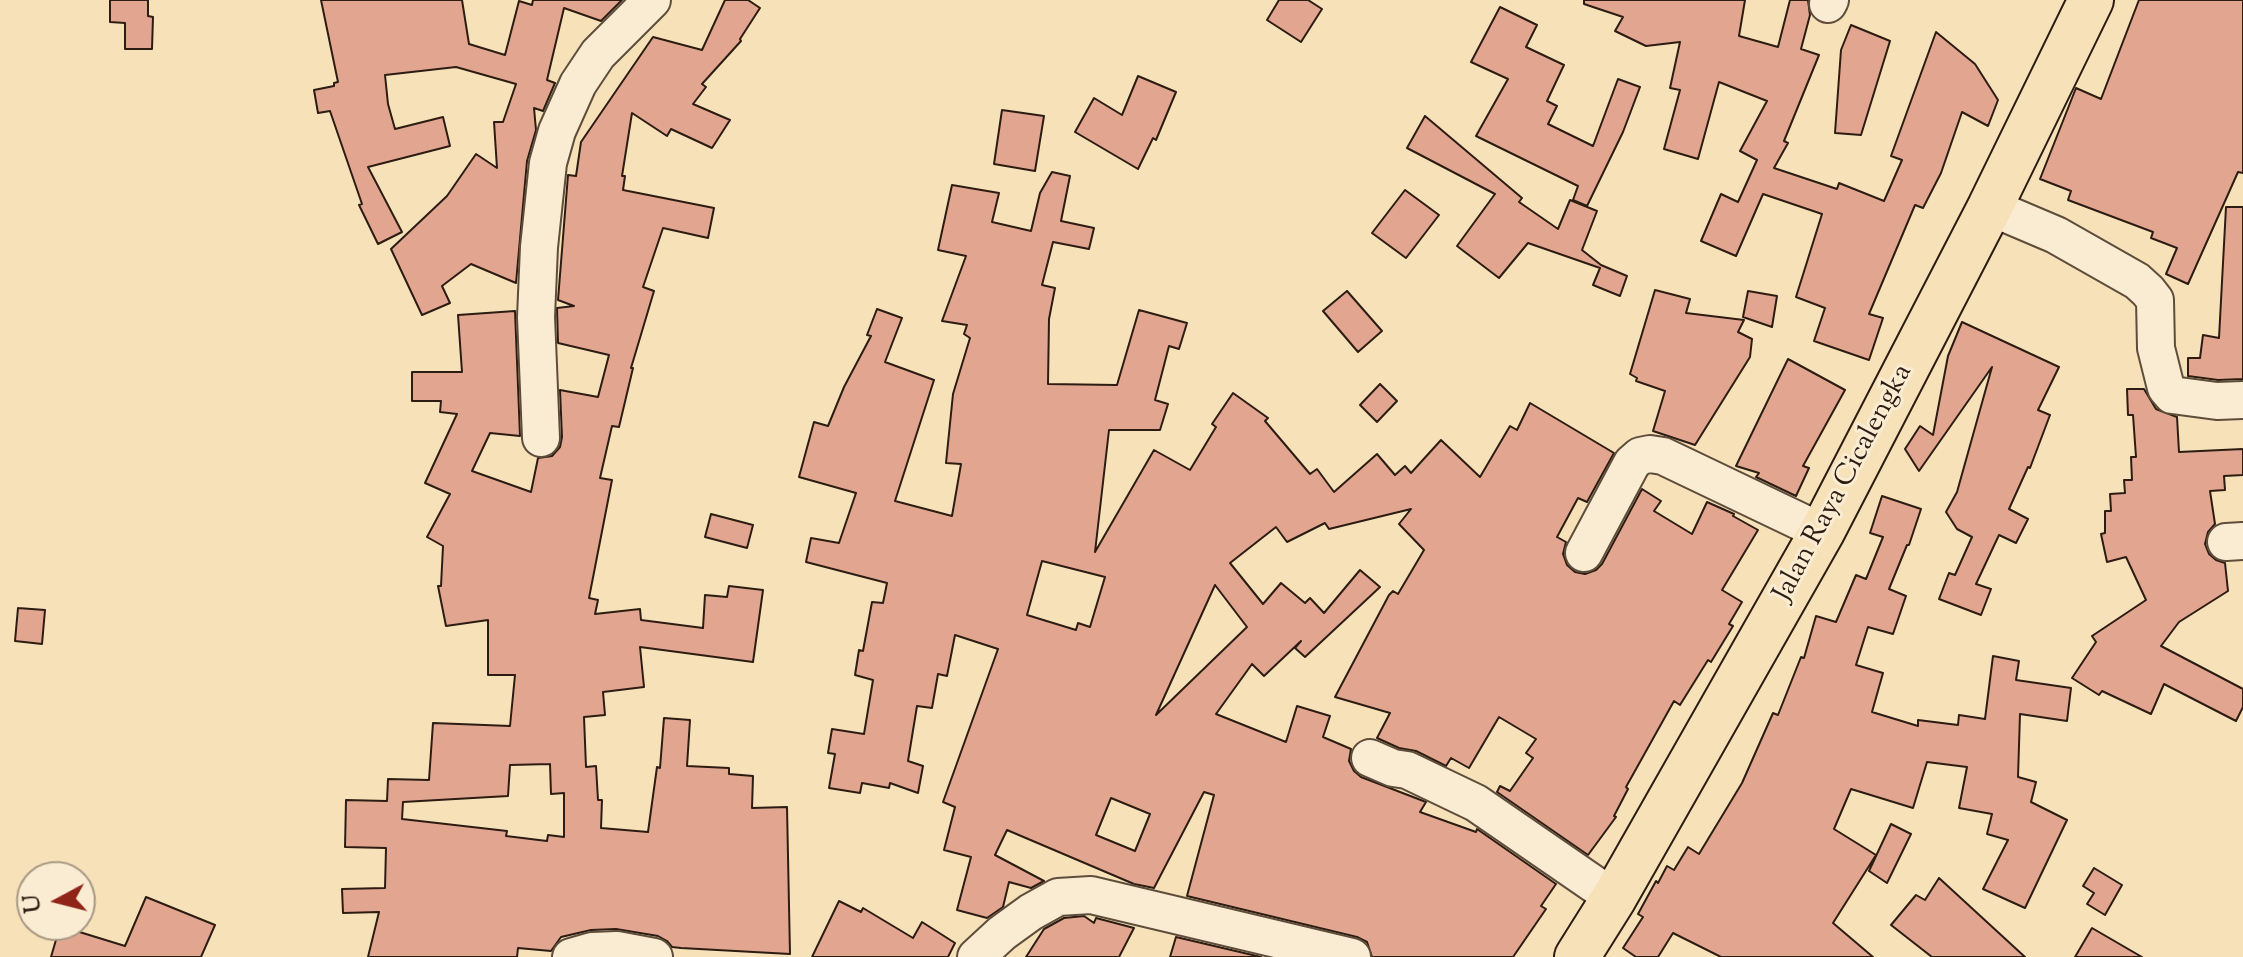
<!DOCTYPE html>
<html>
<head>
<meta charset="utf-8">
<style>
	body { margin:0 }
	#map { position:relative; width:2243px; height:957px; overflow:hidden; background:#f7e1b9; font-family:"Sorts Mill Goudy",serif }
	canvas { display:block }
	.north { position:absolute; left:16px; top:861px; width:80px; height:80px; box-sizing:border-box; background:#faecd2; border:2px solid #a89985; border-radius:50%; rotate:263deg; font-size:22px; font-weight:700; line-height:32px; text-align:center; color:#2c1c12 }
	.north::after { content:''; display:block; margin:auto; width:28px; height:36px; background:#8f2418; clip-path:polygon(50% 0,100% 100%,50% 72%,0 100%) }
</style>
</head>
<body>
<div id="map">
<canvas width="2243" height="957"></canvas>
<div class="north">U</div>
</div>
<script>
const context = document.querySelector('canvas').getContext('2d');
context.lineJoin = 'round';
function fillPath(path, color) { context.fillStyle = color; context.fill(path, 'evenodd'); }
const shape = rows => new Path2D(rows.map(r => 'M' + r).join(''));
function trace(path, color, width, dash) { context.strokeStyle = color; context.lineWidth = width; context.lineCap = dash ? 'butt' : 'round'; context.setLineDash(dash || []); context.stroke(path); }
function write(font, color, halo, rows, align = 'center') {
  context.font = font + ' "Sorts Mill Goudy",serif'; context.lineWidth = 6; context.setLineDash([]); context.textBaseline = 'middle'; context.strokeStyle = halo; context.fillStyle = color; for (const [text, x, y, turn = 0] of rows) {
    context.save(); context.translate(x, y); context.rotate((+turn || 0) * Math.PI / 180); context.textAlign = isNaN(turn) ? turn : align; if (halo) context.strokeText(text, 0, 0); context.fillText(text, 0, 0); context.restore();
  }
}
const building = shape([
	[110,0,148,0,148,16,153,17,152,49,125,49,125,23,110,22,110,0],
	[321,0,462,0,469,44,505,55,519,1,532,5,533,0,622,0,601,21,564,8,547,80,555,83,543,111,534,108,536,130,527,161,516,283,471,264,442,286,450,303,422,315,391,249,447,196,476,154,497,168,494,122,503,122,516,84,456,67,385,75,388,104,395,129,443,117,450,146,368,167,402,232,378,244,359,205,362,204,330,111,318,113,314,90,334,86,334,83,338,82,321,0],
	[725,0,748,0,760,8,740,39,741,41,702,84,706,87,693,104,730,120,712,148,671,129,667,136,632,113,622,176,625,176,623,190,714,208,708,238,663,228,643,287,654,291,631,368,633,368,619,427,612,426,600,478,612,480,589,598,598,600,595,614,640,609,641,620,703,628,705,595,727,597,729,586,763,590,753,662,640,647,644,687,603,692,605,715,584,717,586,767,596,766,598,800,602,800,601,828,648,832,657,767,660,768,664,718,690,720,687,766,729,768,729,774,753,776,752,808,787,807,790,954,681,948,672,947,667,941,658,936,616,929,591,930,561,937,551,951,518,948,517,957,368,957,379,912,343,913,342,889,385,888,386,848,345,847,346,800,387,801,388,779,429,780,433,723,510,726,515,675,488,675,488,620,446,626,438,586,441,586,443,546,427,537,450,494,425,483,457,414,440,412,441,401,412,401,412,372,462,372,458,315,515,311,520,436,490,433,472,471,531,492,538,458,552,456,560,447,562,437,560,390,598,397,609,355,558,343,557,308,574,306,558,300,568,175,576,176,581,142,653,37,702,50,725,0],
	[550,764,551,794,564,793,564,837,548,835,547,841,506,836,507,831,402,819,403,802,508,796,510,765,550,764],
	[1279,0,1308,0,1322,9,1301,42,1267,20,1279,0],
	[1584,0,1745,0,1739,36,1778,47,1790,0,1808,0,1810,15,1801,49,1819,55,1784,141,1788,143,1774,168,1837,189,1839,183,1884,201,1902,160,1891,156,1936,32,1975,64,1998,100,1988,126,1962,112,1941,173,1923,208,1915,205,1869,314,1883,318,1869,360,1814,341,1825,308,1796,297,1822,214,1763,194,1736,256,1701,241,1721,194,1738,202,1757,160,1740,151,1767,101,1719,82,1698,159,1664,149,1680,90,1670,88,1680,42,1646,46,1615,31,1623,17,1584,4,1584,0],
	[2139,0,2243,0,2243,173,2238,172,2188,284,2166,274,2177,248,2151,238,2153,232,2068,200,2071,191,2040,179,2076,88,2101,99,2139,0],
	[1500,7,1537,25,1526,47,1564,65,1547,101,1557,106,1548,124,1593,146,1618,79,1640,87,1623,132,1587,206,1573,200,1578,186,1476,136,1508,79,1471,62,1500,7],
	[1851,25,1890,41,1861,135,1835,133,1841,50,1851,25],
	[1138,76,1176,92,1156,140,1153,138,1138,169,1075,132,1094,98,1122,115,1138,76],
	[1002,110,1044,116,1035,171,994,164,1002,110],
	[1425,116,1522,198,1519,202,1558,229,1570,200,1597,211,1582,250,1601,265,1627,276,1620,296,1593,285,1600,268,1528,243,1499,278,1457,246,1495,194,1407,148,1425,116],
	[1052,172,1070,176,1061,221,1094,228,1089,249,1053,242,1042,285,1055,288,1049,319,1048,384,1117,385,1139,310,1187,323,1179,349,1169,346,1155,400,1168,404,1160,430,1109,430,1095,552,1154,450,1190,470,1216,427,1212,424,1233,393,1268,418,1265,421,1310,474,1317,469,1334,492,1377,454,1395,475,1405,466,1411,473,1441,440,1480,477,1510,426,1517,430,1530,403,1614,453,1587,502,1578,498,1557,537,1566,542,1563,554,1567,565,1575,572,1585,574,1596,570,1602,564,1642,489,1661,501,1654,511,1692,534,1707,502,1734,514,1733,516,1758,530,1722,590,1742,602,1729,624,1733,626,1711,662,1708,660,1680,705,1674,701,1626,787,1628,789,1614,816,1616,817,1588,855,1497,792,1500,786,1510,791,1533,758,1526,753,1536,739,1499,717,1469,768,1451,758,1446,766,1416,751,1399,748,1377,738,1390,713,1335,697,1389,595,1393,591,1398,594,1424,550,1399,524,1411,509,1329,529,1325,523,1287,542,1276,527,1230,563,1263,604,1281,583,1305,603,1310,598,1324,613,1360,570,1380,587,1305,657,1295,648,1301,641,1264,676,1252,664,1216,714,1286,742,1297,706,1330,716,1323,737,1351,749,1349,761,1354,771,1361,777,1426,802,1420,812,1476,832,1477,829,1556,884,1541,906,1546,909,1513,957,1372,957,1367,942,1357,937,1187,896,1214,795,1204,792,1154,888,1134,884,1007,830,995,855,1044,881,1031,888,1009,882,1003,907,987,918,957,910,971,857,944,850,955,807,943,802,998,649,955,635,947,676,938,674,932,708,917,706,908,761,923,766,918,793,890,783,889,788,862,783,860,793,829,788,835,754,828,753,832,729,864,734,873,680,855,675,859,650,863,651,872,602,883,603,887,583,806,562,811,538,839,543,856,493,799,477,814,422,828,426,844,387,871,336,867,335,877,309,902,318,885,362,934,380,895,501,952,516,961,464,946,463,953,394,970,338,964,334,967,325,942,321,966,256,938,250,952,185,999,193,992,222,1031,231,1040,193,1052,172],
	[1042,561,1105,577,1090,627,1078,623,1076,630,1027,615,1042,561],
	[1215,585,1247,627,1156,715,1215,585],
	[1111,798,1150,814,1135,851,1096,835,1111,798],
	[1405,190,1439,215,1406,258,1372,233,1405,190],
	[2226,207,2243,207,2243,379,2218,380,2188,376,2188,358,2200,358,2203,335,2219,338,2226,207],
	[1655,290,1690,299,1686,313,1744,320,1738,332,1752,339,1750,357,1695,445,1653,431,1665,391,1636,381,1637,378,1630,374,1655,290],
	[1347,291,1382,331,1358,352,1323,311,1347,291],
	[1748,291,1777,296,1772,327,1743,317,1748,291],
	[1962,322,2059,367,2038,410,2050,415,2030,468,2028,467,2009,509,2028,519,2016,543,1999,535,1976,584,1991,589,1981,615,1939,599,1949,573,1955,575,1972,537,1957,529,1946,512,1957,492,1992,367,1919,471,1905,449,1920,426,1933,435,1948,356,1962,322],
	[1788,359,1845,390,1803,466,1809,468,1796,496,1756,477,1759,473,1736,466,1788,359],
	[1380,384,1397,401,1377,422,1360,405,1380,384],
	[2127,389,2144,389,2156,409,2177,417,2179,452,2243,449,2243,475,2224,476,2225,490,2210,491,2215,524,2208,532,2205,544,2209,554,2216,560,2225,563,2228,591,2179,622,2161,646,2243,689,2243,707,2236,721,2164,684,2151,714,2102,691,2099,695,2072,678,2096,642,2092,636,2146,600,2126,557,2107,562,2101,534,2105,533,2105,511,2111,511,2110,494,2125,493,2124,480,2132,480,2131,457,2136,457,2133,415,2128,415,2127,389],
	[1882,496,1921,509,1909,545,1907,545,1889,589,1906,596,1893,634,1868,627,1856,665,1883,673,1872,712,1918,726,1918,720,1958,725,1959,715,1985,719,1993,656,2019,661,2016,680,2071,688,2067,721,2020,714,2018,777,2036,782,2031,802,2067,820,2025,908,1983,889,2008,840,1987,834,1992,814,1959,808,1967,767,1927,762,1913,808,1851,789,1834,829,1876,855,1833,923,1873,957,1721,957,1673,933,1658,957,1636,957,1623,948,1643,917,1638,914,1656,881,1658,883,1667,866,1674,870,1688,847,1699,854,1742,783,1773,713,1778,715,1801,657,1804,658,1816,616,1836,622,1856,575,1866,579,1883,537,1870,533,1882,496],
	[711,514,753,525,747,548,705,537,711,514],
	[18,608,45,610,42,644,15,641,18,608],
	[1891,824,1911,834,1887,883,1869,871,1891,824],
	[2094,868,2122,885,2105,915,2087,904,2094,893,2083,886,2094,868],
	[1939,878,2025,957,1932,957,1891,925,1916,895,1925,900,1939,878],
	[146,897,215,925,201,957,51,957,60,926,125,946,146,897],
	[839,901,861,912,863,908,913,938,922,922,955,943,948,957,812,957,839,901],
	[1084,916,1094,923,1096,918,1134,928,1119,957,1026,957,1044,929,1064,918,1084,916],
	[2092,928,2142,957,2075,957,2092,928],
	[1176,937,1261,957,1170,957,1176,937]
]);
const minor = shape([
	[1828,4,1830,0],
	[1990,207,2056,235,2137,281,2148,291,2155,300,2156,348,2166,388,2172,395,2217,401,2243,400],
	[541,438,536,317,539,247,548,163,557,131,578,84,598,54,652,0],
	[2226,542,2243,541],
	[1584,553,1632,463,1640,456,1650,454,1663,456,1822,532],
	[1370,758,1393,768,1407,770,1476,803,1614,898],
	[571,957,592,951,617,950,654,957],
	[976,957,1002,933,1031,912,1058,897,1091,895,1352,957]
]);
const major = shape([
	[1577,957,1614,898,1822,532,1990,207,2091,0]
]);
const streetNames = [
	["Jalan Raya Cicalengka",1845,484,-62]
];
fillPath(building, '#e2a690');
trace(building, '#2c1c12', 2);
trace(minor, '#5f4d3c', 40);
trace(major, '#2c1c12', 48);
trace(minor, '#faecd2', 36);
trace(major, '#f7e1b9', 44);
write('28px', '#2c1c12', '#faecd2', streetNames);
</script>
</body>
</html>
